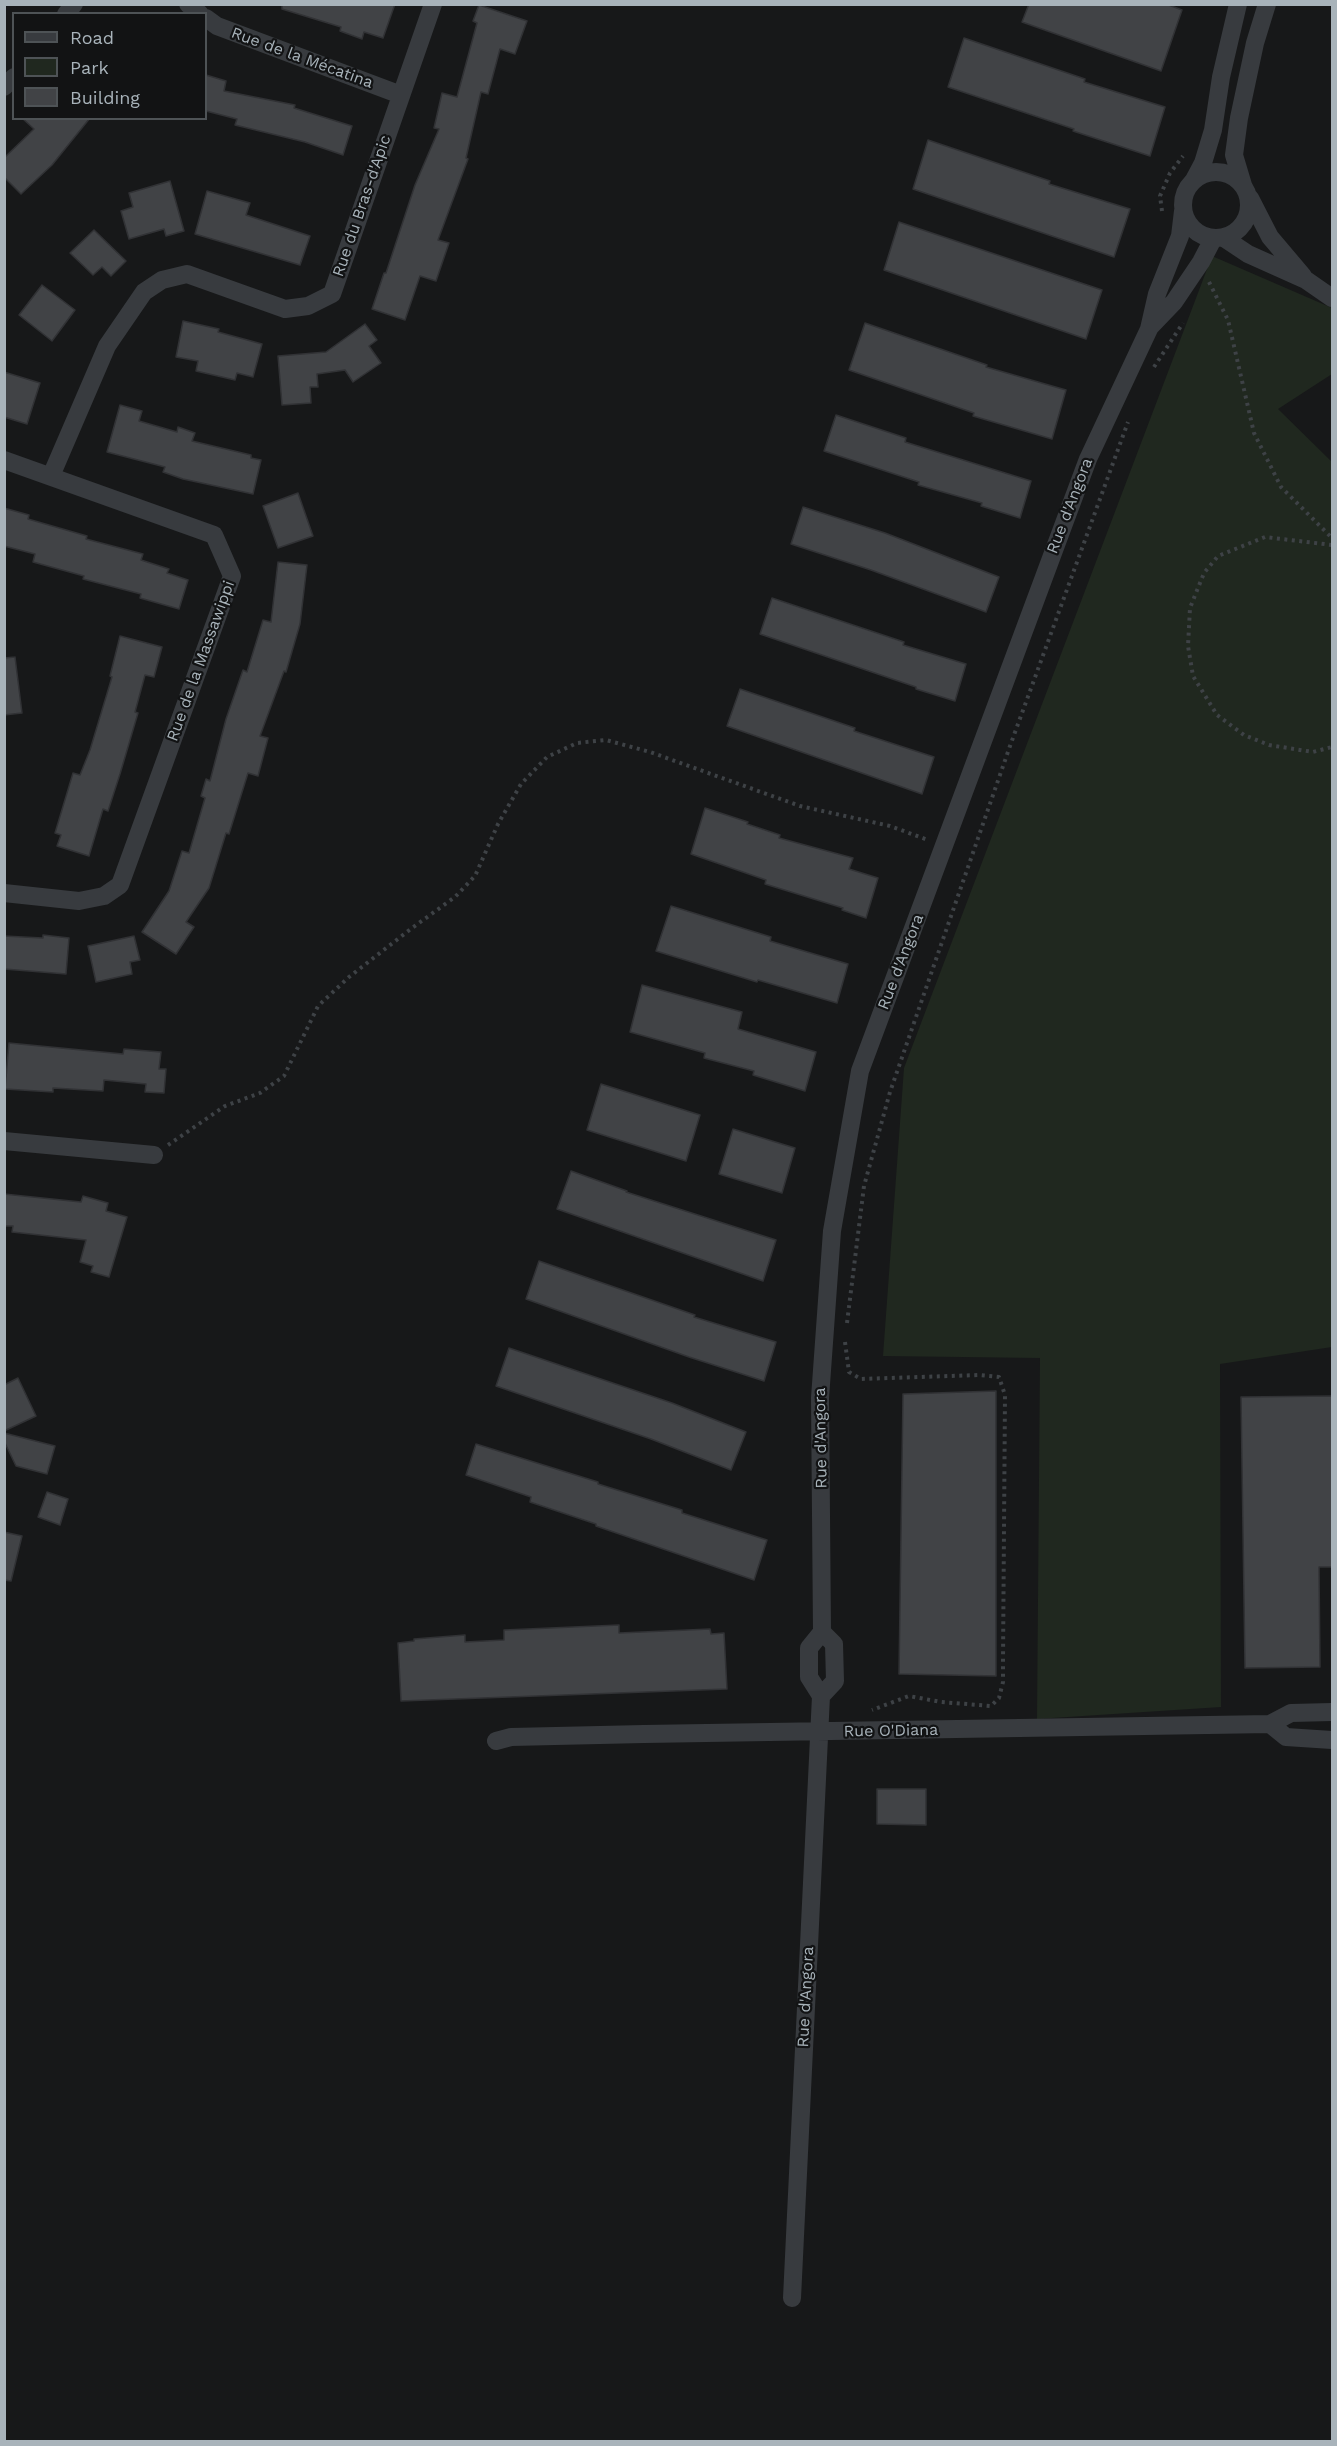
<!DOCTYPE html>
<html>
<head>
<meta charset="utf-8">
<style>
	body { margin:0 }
	#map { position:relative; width:1337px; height:2446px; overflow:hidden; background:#171819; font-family:"Work Sans",sans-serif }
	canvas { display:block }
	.frame { position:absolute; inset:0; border:6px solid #a8b3ba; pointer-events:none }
	.legend { position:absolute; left:12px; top:12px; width:195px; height:108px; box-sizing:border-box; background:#121314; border:2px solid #4e5356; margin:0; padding:8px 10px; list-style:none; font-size:18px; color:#a8b3ba }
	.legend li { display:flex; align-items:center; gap:12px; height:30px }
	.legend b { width:30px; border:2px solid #4e5356 }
</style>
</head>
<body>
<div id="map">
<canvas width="1337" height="2446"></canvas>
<div class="frame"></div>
<ul class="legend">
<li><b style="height:8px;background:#383b3f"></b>Road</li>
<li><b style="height:16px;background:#20281f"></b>Park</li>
<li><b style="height:16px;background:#414346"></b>Building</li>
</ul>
</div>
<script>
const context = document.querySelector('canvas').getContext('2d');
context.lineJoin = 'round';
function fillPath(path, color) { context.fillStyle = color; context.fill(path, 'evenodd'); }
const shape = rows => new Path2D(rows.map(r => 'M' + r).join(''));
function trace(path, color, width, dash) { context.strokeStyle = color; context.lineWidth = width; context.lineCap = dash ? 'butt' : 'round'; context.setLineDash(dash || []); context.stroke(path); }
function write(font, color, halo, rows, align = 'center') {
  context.font = font + ' "Work Sans",sans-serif'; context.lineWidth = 4.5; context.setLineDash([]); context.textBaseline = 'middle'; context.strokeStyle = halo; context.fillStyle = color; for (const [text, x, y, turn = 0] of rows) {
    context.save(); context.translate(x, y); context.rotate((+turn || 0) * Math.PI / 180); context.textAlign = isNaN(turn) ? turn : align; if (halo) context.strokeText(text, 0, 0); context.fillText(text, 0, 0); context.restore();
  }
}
const green = shape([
	[1212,256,1332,308,1332,374,1278,409,1332,462,1332,1347,1220,1364,1221,1707,1037,1719,1040,1358,883,1356,904,1068]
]);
const building = shape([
	[282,4,395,4,383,38,364,32,362,39,340,31,341,27,282,9,282,4],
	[1029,4,1166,4,1182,10,1161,71,1022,22,1029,4],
	[479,5,527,21,515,54,500,49,488,94,481,92,466,158,468,159,438,240,449,243,436,281,420,276,405,320,372,309,384,273,386,273,415,185,439,129,434,128,442,93,457,97,477,23,473,21,479,5],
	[964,38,1085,79,1084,82,1165,107,1150,156,1073,131,1074,129,948,87,964,38],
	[206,75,226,81,224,91,295,105,294,108,352,126,343,155,305,142,235,125,237,119,206,111,206,75],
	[22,118,90,118,52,165,21,194,4,177,4,158,34,129,22,118],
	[928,140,1050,181,1049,184,1130,209,1114,257,913,189,928,140],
	[170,181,184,231,166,236,164,229,129,239,121,211,133,207,129,193,170,181],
	[207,191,250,203,246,215,310,236,300,265,195,234,207,191],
	[899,222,1102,290,1086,339,884,270,899,222],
	[94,230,126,261,111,276,102,267,93,275,70,253,94,230],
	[42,285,75,310,52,341,19,315,42,285],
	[183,321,219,329,218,332,262,344,253,377,237,373,235,380,196,371,198,361,176,357,183,321],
	[865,323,987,365,986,367,1066,390,1052,439,973,416,974,413,849,370,865,323],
	[365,324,377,340,369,346,381,363,353,382,345,370,317,374,318,387,310,387,311,403,282,405,278,356,326,352,365,324],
	[4,372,40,383,27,424,4,417,4,372],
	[120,405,142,411,139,421,177,432,178,427,195,433,192,441,251,455,251,458,261,460,253,494,183,479,163,472,165,467,107,452,120,405],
	[836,415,906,438,905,442,1031,481,1020,518,981,506,982,503,918,485,919,482,824,451,836,415],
	[298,493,313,536,278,548,263,506,298,493],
	[803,507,885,533,999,577,986,612,871,570,791,544,803,507],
	[4,508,29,515,28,519,87,536,86,539,143,554,141,560,169,569,167,573,188,580,179,609,140,598,141,594,83,579,84,576,33,562,35,554,4,546,4,508],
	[278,562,307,565,300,624,286,672,284,671,260,736,268,738,258,776,248,773,229,834,226,833,209,888,186,922,194,927,176,954,142,932,169,891,182,851,189,853,205,798,201,796,206,779,210,781,226,719,243,670,247,672,263,620,271,622,278,562],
	[772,598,904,642,903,645,966,664,955,701,916,689,916,687,760,634,772,598],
	[120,636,162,647,154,677,145,675,135,712,138,713,120,774,108,811,103,809,89,856,57,846,61,835,55,833,73,773,80,775,90,750,112,677,110,676,120,636],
	[15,657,22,713,4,715,4,658,15,657],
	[740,689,855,728,854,731,934,757,922,794,727,726,740,689],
	[705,808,748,822,747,824,780,835,779,838,853,858,849,869,878,878,866,918,842,910,843,908,765,884,766,880,691,854,705,808],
	[671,906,771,937,770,941,848,964,837,1003,758,980,757,982,656,951,671,906],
	[43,935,69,938,66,974,4,969,4,936,43,938,43,935],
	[134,936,140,960,130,962,132,974,96,982,88,946,134,936],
	[642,985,742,1012,738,1029,816,1052,805,1091,753,1075,754,1071,704,1058,705,1053,630,1032,642,985],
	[9,1043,123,1054,124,1049,161,1052,159,1069,166,1069,164,1093,145,1092,146,1084,104,1080,103,1091,53,1088,53,1092,5,1089,9,1043],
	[601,1084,700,1115,686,1161,587,1130,601,1084],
	[733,1129,795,1148,782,1193,719,1174,733,1129],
	[571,1171,627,1191,626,1192,776,1240,763,1281,557,1209,571,1171],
	[4,1194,81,1202,83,1196,108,1203,106,1211,127,1217,109,1277,91,1272,93,1266,80,1262,86,1240,12,1232,13,1226,4,1226,4,1194],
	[539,1261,695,1315,694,1317,776,1342,764,1381,689,1357,526,1299,539,1261],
	[509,1348,672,1403,746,1432,731,1470,651,1439,496,1386,509,1348],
	[18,1378,36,1416,4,1431,4,1385,18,1378],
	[996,1391,996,1676,899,1674,903,1394,996,1391],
	[1332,1396,1332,1567,1319,1567,1320,1667,1245,1668,1241,1397,1332,1396],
	[4,1433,55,1446,47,1474,16,1466,4,1441,4,1433],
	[476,1444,598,1482,598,1484,682,1510,682,1513,767,1540,754,1580,596,1526,596,1524,530,1502,531,1497,466,1475,476,1444],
	[47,1492,68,1499,60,1525,38,1517,47,1492],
	[4,1532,22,1536,11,1581,4,1580,4,1532],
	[619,1625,619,1633,710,1629,711,1634,724,1633,727,1689,401,1701,398,1643,414,1641,414,1639,465,1635,465,1642,504,1640,504,1630,619,1625],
	[877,1789,926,1789,926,1825,877,1824,877,1789]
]);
const path = shape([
	[1162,211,1160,196,1170,173,1183,156],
	[1209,282,1228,320,1254,433,1281,487,1332,538],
	[1154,367,1183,323],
	[1332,545,1265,537,1218,556,1204,573,1190,608,1188,646,1193,676,1217,715,1244,735,1269,745,1313,752,1332,747],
	[168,1145,225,1106,260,1093,284,1076,318,1006,349,977,412,928,455,897,475,876,498,824,521,784,547,757,577,743,606,740,650,752,800,806,890,826,928,840],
	[847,1323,864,1186,890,1092,1010,746,1128,422],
	[845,1342,849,1372,861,1379,980,1375,999,1377,1005,1395,1003,1662,1003,1682,999,1698,991,1706,941,1702,909,1696,872,1710]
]);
const minor = shape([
	[188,4,200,14],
	[66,14,74,4],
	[206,18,217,26,401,95],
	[4,87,14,77],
	'1183 205a33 33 0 1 1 66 0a33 33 0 1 1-66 0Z',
	[1194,180,1203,163,1213,130,1221,77,1238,4],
	[1243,185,1234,155,1239,118,1255,43,1267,4],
	[1250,198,1270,237,1303,276],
	[1224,238,1248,254,1306,280,1332,298],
	[1150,327,1174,302,1201,262,1213,239],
	[4,460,214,535,232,576,120,885,104,896,79,901,4,893],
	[51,476,107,346,144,292,162,280,187,274,285,309,308,306,332,294,433,4],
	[4,1141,154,1155],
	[821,1696,835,1681,834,1644,822,1632],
	[1270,1724,1286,1737,1332,1740],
	[496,1741,511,1737,644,1734,1270,1724,1291,1713,1332,1712],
	[792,2298,821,1696,809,1677,809,1648,822,1632,820,1398,832,1231,860,1071,1088,459,1149,329,1157,294,1180,236,1183,211]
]);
const streetNames = [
	["Rue de la Mécatina",302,58,20],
	["Rue du Bras-d'Apic",362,206,-71],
	["Rue d'Angora",1070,506,-69],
	["Rue de la Massawippi",201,661,-70],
	["Rue d'Angora",901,962,-69],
	["Rue d'Angora",821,1438,-91],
	["Rue O'Diana",891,1731,-1],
	["Rue d'Angora",806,1997,-87]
];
fillPath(green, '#20281f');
fillPath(building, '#414346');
trace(building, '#313235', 1.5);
trace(path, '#3e4246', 4, [3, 4.5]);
trace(minor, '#383b3f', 18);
write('16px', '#a8b3ba', '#121314', streetNames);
</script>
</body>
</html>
